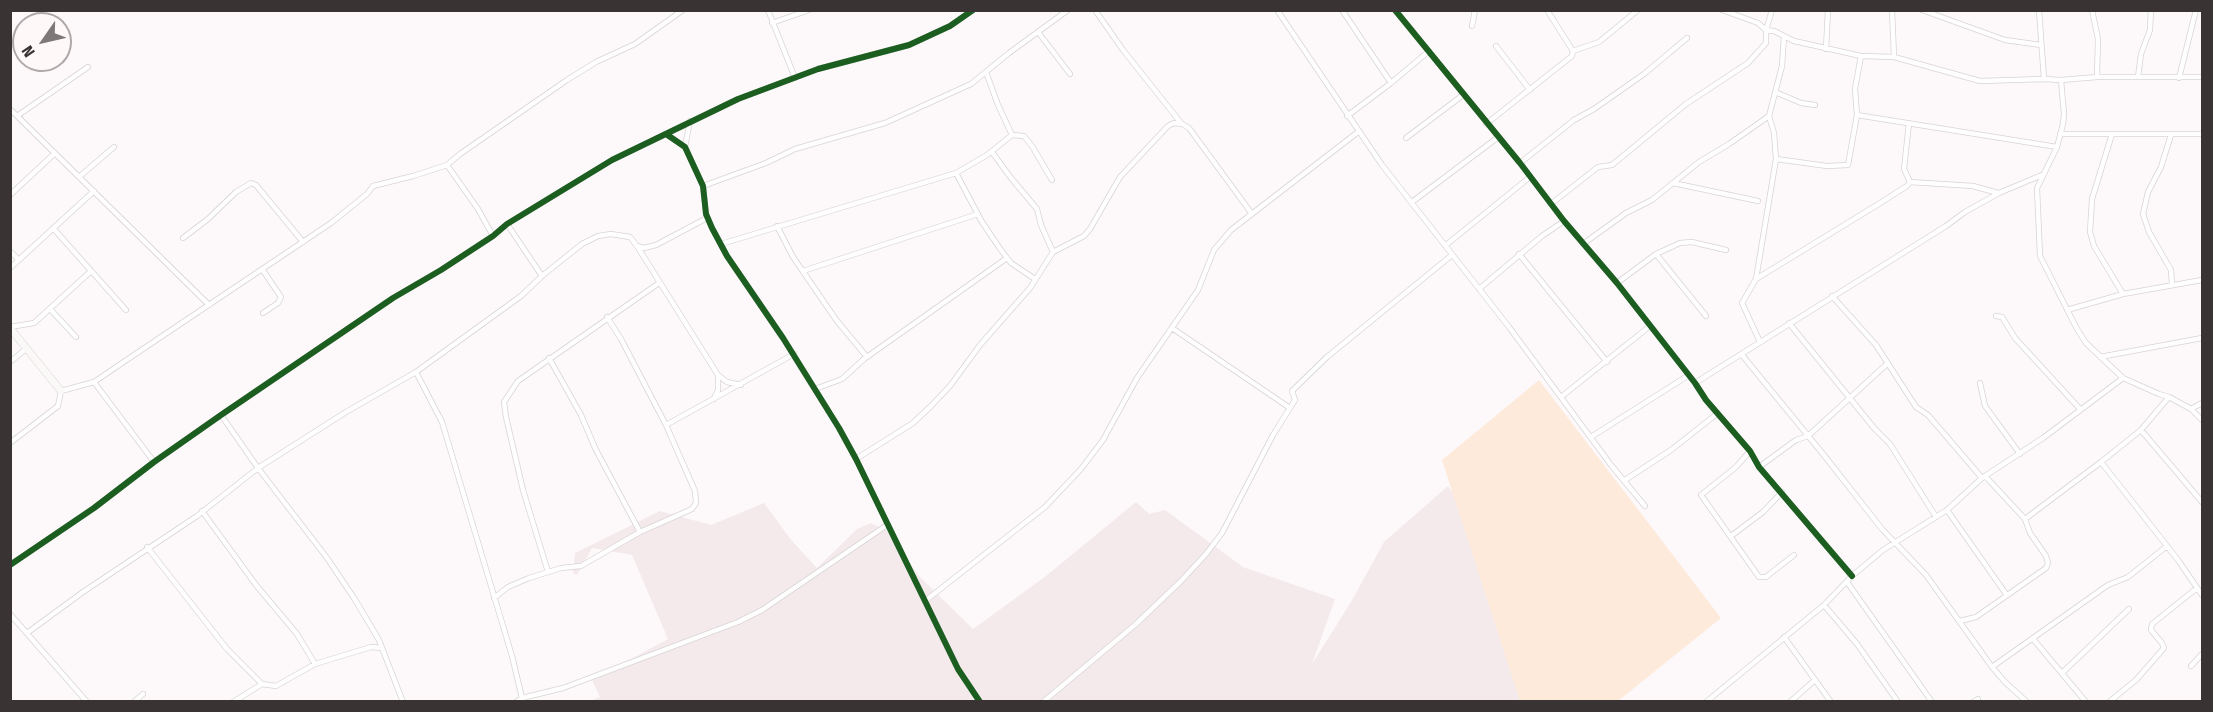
<!DOCTYPE html>
<html>
<head>
<meta charset="utf-8">
<style>
	body { margin:0 }
	#map { position:relative; width:2213px; height:712px; overflow:hidden; background:#fdf9fa; font-family:"Fira Sans Condensed",sans-serif }
	canvas { display:block }
	.frame { position:absolute; inset:0; border:12px solid #393334; pointer-events:none }
	.north { position:absolute; left:12px; top:12px; width:60px; height:60px; box-sizing:border-box; background:#fef8f9; border:2px solid #afa9aa; border-radius:50%; rotate:236deg; font-size:16px; font-weight:700; line-height:24px; text-align:center; color:#393334 }
	.north::after { content:''; display:block; margin:auto; width:21px; height:27px; background:#7e7879; clip-path:polygon(50% 0,100% 100%,50% 72%,0 100%) }
</style>
</head>
<body>
<div id="map">
<canvas width="2213" height="712"></canvas>
<div class="frame"></div>
<div class="north">N</div>
</div>
<script>
const context = document.querySelector('canvas').getContext('2d');
context.lineJoin = 'round';
function fillPath(path, color) { context.fillStyle = color; context.fill(path, 'evenodd'); }
const shape = rows => new Path2D(rows.map(r => 'M' + r).join(''));
function trace(path, color, width, dash) { context.strokeStyle = color; context.lineWidth = width; context.lineCap = dash ? 'butt' : 'round'; context.setLineDash(dash || []); context.stroke(path); }
const built = shape([
	[1448,486,1587,663,1540,702,590,701,600,697,592,680,668,639,632,555,592,548,577,575,573,573,575,553,660,511,711,525,764,503,792,541,817,568,857,529,871,523,895,535,905,557,919,576,973,629,1046,576,1136,502,1149,514,1165,510,1243,567,1335,599,1312,664,1351,602,1384,542]
]);
const green = shape([
	[1539,380,1721,618,1618,701,1520,701,1442,460]
]);
const street = shape([
	[768,10,795,78],
	[1095,10,1123,50,1181,123],
	[1277,10,1382,165,1509,327,1611,465,1645,506],
	[1342,10,1391,83],
	[1395,10,1520,163,1564,221,1617,283,1695,383,1706,400,1750,451,1759,467,1852,576],
	[1547,10,1573,51],
	[1722,10,1758,23,1766,30,1774,31,1794,41,1861,56,1894,57,1980,81,2044,79,2061,80,2097,77,2202,77],
	[1892,10,1894,57],
	[1922,10,2005,40,2041,45],
	[2039,10,2044,79],
	[2092,10,2098,39,2097,77],
	[772,23,809,10],
	[31,24,42,10],
	[1472,26,1475,10],
	[1038,32,1070,74],
	[10,46,24,32],
	[1496,46,1530,90],
	[1826,49,1828,10],
	[986,72,998,105,1012,135],
	[2138,77,2141,54,2150,30,2151,10],
	[2179,78,2196,10],
	[2061,80,2064,114,2063,124,2057,147,2037,188,2040,256,2077,329,2086,343,2123,378,2159,394,2169,397,2191,409,2202,420],
	[1775,92,1801,103,1815,105],
	[10,109,209,305],
	[1857,115,2057,147],
	[17,116,88,67],
	[1347,116,1391,83,1429,51],
	[1769,116,1774,133,1776,159,1827,166,1848,165,1857,115,1855,89,1861,56],
	[1909,123,1904,169,1910,182],
	[1486,124,1572,56,1573,51,1599,42,1638,10],
	[666,134,685,147,703,186,706,214,712,228,727,256,783,338,839,428,856,459,958,669,980,702],
	[2060,134,2202,134],
	[2112,134,2092,199,2090,232,2094,246,2123,294],
	[2171,135,2161,167,2148,192,2143,214,2149,232,2171,270,2172,284],
	[1406,138,1463,95],
	[685,147,690,121],
	[992,152,1011,178,1037,209,1041,225,1053,252],
	[1520,163,1574,120,1594,109,1644,74,1687,38],
	[447,165,478,209,493,236],
	[956,173,982,222,1001,250,1011,263,1035,279],
	[79,177,114,147],
	[1673,183,1758,201],
	[703,186,766,163,795,149,885,123,971,84,1009,53,1068,10],
	[10,195,55,153],
	[1412,202,1497,138],
	[1551,204,1598,167,1612,165,1686,104,1748,63,1766,43,1766,30,1772,10],
	[507,224,542,276],
	[777,226,793,257,837,321,867,357],
	[53,228,126,310],
	[183,238,208,219,236,192,251,183,256,185,303,242],
	[721,244,956,173,987,155,1012,135,1024,136,1032,146,1052,180],
	[1583,244,1626,213,1652,200,1699,162,1729,144,1769,116,1782,66,1784,36],
	[1446,245,1530,177],
	[637,246,718,375,727,382,741,385],
	[10,251,19,260],
	[1519,254,1607,362],
	[1656,254,1706,316],
	[10,268,94,191],
	[262,269,281,297,278,303,263,313],
	[803,271,978,214],
	[1756,279,1776,159],
	[1617,283,1656,254,1680,243,1692,242,1726,250],
	[1479,289,1542,236,1564,221],
	[1832,296,1876,345,1916,407,1928,415,1982,478],
	[50,309,76,337],
	[2067,310,2123,294,2202,280],
	[1996,316,2002,317,2015,338,2080,409],
	[1789,323,1874,428,1890,444,1936,517],
	[10,327,34,323,90,272],
	[1172,328,1290,408],
	[1760,342,1742,303,1756,279,1877,205,1907,186,1910,182,1973,186,1998,193],
	[1742,355,1823,454,1882,529,1926,575,1992,667,2005,682,2027,702],
	[2100,357,2202,338],
	[549,358,581,415,596,450,640,532],
	[10,362,26,349],
	[416,372,442,422,512,656,522,698],
	[94,382,154,462],
	[1695,383,1946,226,1965,212,1999,193,2042,175],
	[1980,383,1985,406,2020,454],
	[815,389,842,379,864,359,1007,258],
	[1561,397,1650,326],
	[2169,397,2141,430,2101,462,2178,560,2202,595],
	[714,399,718,390,718,375],
	[2191,409,2202,403],
	[221,415,258,468,327,558,354,598,379,640,403,702],
	[666,425,794,354],
	[2141,430,2202,502],
	[1591,437,1689,375],
	[10,443,58,406,61,391,94,382,131,357,331,223,367,194,373,186,413,176,447,165,460,154,567,80,596,62,635,44,683,10],
	[1750,451,1736,467,1701,495,1759,577,1766,577,1794,555],
	[856,459,913,423,931,406,950,386,980,345,1030,288,1053,252,1084,236,1090,229,1120,177,1168,126,1174,123,1182,124,1189,128,1252,214],
	[1759,467,1796,440,1808,436,1888,363],
	[1985,476,2025,519],
	[1625,480,1671,450,1718,413],
	[1947,510,2006,594],
	[202,511,256,585,297,634,315,664],
	[1731,536,1763,512,1782,492],
	[147,547,227,649,262,684],
	[10,565,94,508,154,462,221,415,393,298,441,270,493,236,507,224,612,160,738,99,818,69,909,45,950,26,973,10],
	[548,572,523,490,506,417,504,402,518,381,659,283],
	[1847,582,1932,702],
	[494,598,508,587,529,578,561,568,581,566,640,532,692,509,696,503,695,491,666,425,621,339,607,317],
	[925,601,1045,507,1081,469,1103,440,1137,378,1198,290,1214,250,1231,230,1358,132],
	[1824,605,1857,644,1898,702],
	[10,614,87,702],
	[1960,621,1976,617,2046,568,2048,563,2046,556,2030,533,2025,519,2101,462],
	[27,633,83,592,197,516,258,468,346,412,416,372,521,296,542,276,582,244,598,236,611,234,630,237,637,246,644,248,656,245,707,218],
	[1784,637,1831,702],
	[2033,639,2086,702],
	[2191,666,2202,654],
	[1992,667,2108,585,2128,577,2167,546],
	[2062,673,2129,609],
	[134,702,143,694],
	[233,702,262,684,276,686,315,664,371,647,382,648],
	[516,702,522,698,563,688,738,622,762,610,887,525],
	[1043,702,1136,624,1181,581,1206,554,1222,533,1273,435,1295,400,1292,391,1327,357,1452,255],
	[1706,702,1824,605,1852,576,1883,550,1947,510,1982,478,2043,438,2123,378],
	[1790,702,1815,680],
	[1973,702,1978,699],
	[2109,702,2136,680,2164,648,2162,643,2151,630,2152,624,2197,588]
]);
const secondary = shape([
	[10,328,61,391]
]);
const cycleway = shape([
	[1395,10,1520,163,1564,221,1617,283,1695,383,1706,400,1750,451,1759,467,1852,576],
	[666,134,685,147,703,186,706,214,712,228,727,256,783,338,839,428,856,459,958,669,980,702],
	[10,565,94,508,154,462,221,415,393,298,441,270,493,236,507,224,612,160,738,99,818,69,909,45,950,26,973,10]
]);
fillPath(built, '#f4eaec');
fillPath(green, '#feeadb');
trace(street, '#d8d4d5', 6);
trace(secondary, '#d8d4d5', 8);
trace(street, '#fffefe', 4.5);
trace(secondary, '#fbf8f8', 7);
trace(cycleway, '#1b5e20', 6);
</script>
</body>
</html>
